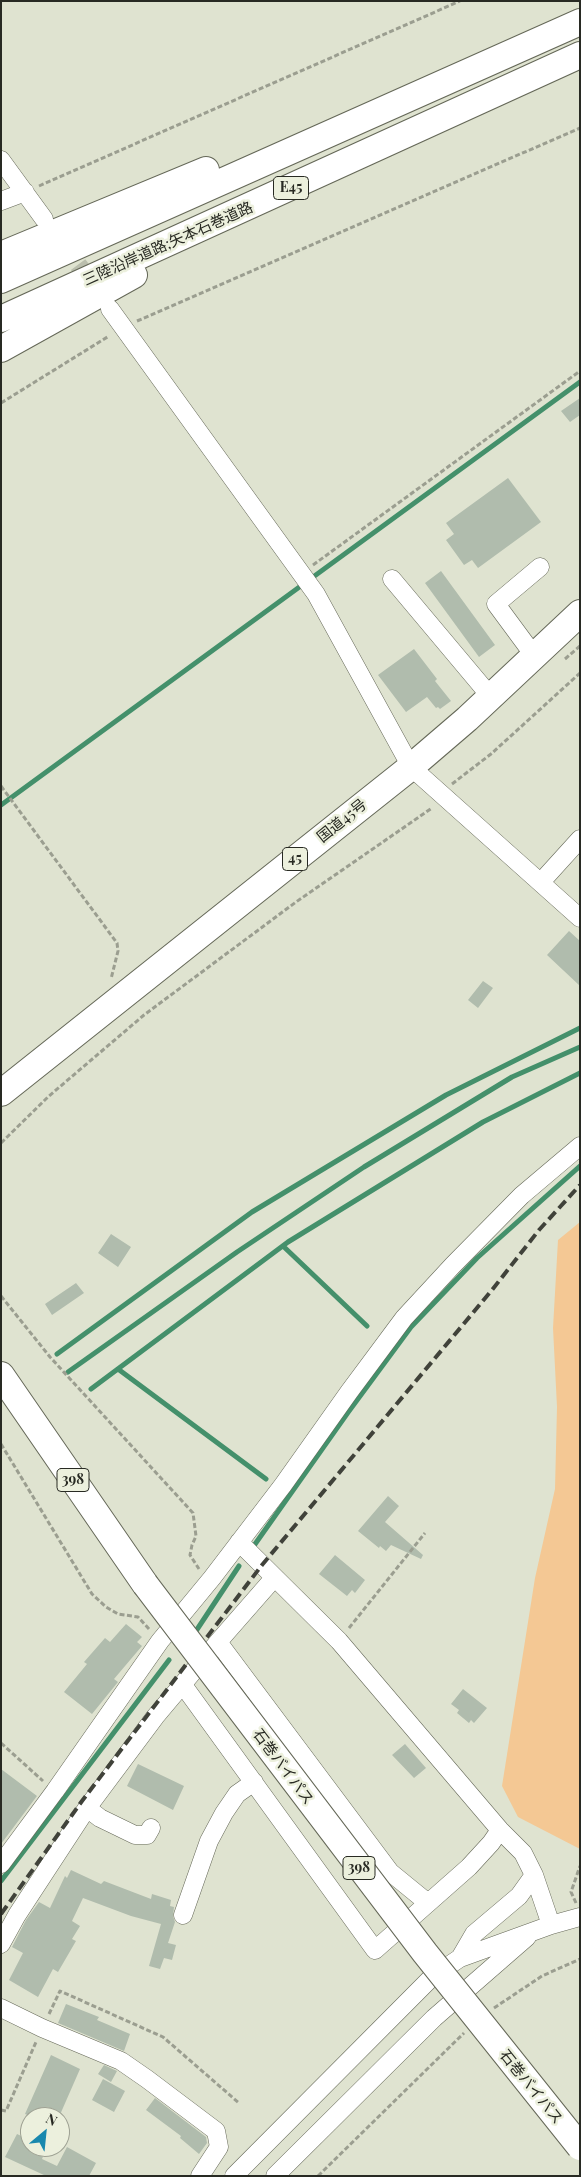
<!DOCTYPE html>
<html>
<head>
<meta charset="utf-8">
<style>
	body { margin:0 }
	#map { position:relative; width:581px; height:2177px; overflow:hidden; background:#dfe3d0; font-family:"Playfair Display",serif }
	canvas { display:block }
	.frame { position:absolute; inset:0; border:2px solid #282a23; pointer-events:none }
	.north { position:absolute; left:20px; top:2107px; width:50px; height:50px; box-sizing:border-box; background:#ecf0dd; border:1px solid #9ea193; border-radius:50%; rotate:28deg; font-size:14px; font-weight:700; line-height:20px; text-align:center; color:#282a23 }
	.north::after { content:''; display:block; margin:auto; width:18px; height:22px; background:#1988ae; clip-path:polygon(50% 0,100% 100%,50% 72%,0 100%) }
</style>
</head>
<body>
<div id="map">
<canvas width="581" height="2177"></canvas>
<div class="frame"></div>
<div class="north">N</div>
</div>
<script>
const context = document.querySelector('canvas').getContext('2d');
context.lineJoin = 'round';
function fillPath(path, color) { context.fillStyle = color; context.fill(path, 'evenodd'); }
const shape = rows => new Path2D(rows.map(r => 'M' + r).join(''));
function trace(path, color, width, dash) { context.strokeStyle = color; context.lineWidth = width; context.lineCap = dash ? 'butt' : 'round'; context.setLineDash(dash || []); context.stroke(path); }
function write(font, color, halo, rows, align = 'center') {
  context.font = font + ' "Playfair Display","Noto Sans JP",serif'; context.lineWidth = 5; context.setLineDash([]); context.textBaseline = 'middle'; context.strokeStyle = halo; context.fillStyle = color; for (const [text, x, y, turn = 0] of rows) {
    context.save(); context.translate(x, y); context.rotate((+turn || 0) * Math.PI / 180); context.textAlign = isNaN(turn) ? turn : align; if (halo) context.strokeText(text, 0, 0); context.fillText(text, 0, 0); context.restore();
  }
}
const green = shape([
	[580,1222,580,1849,518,1817,502,1786,535,1578,555,1489,557,1407,553,1328,558,1240]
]);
const stream = shape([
	[1,805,580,382],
	[283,1246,367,1326],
	[57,1354,252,1212,446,1095,580,1028],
	[118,1369,266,1479],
	[68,1372,237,1252,364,1167,512,1077,580,1047],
	[91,1389,288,1242,483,1122,580,1073],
	[253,1547,349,1411,411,1327,477,1258,580,1166],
	[196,1631,239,1566],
	[1,1881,169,1660]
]);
const building = shape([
	[580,398,580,415,570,422,561,411],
	[508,478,541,522,478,568,472,560,464,565,446,540,454,534,446,523],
	[441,571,495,645,479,657,425,583],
	[414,649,437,679,435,681,451,701,440,709,438,707,436,708,427,697,406,712,378,675],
	[569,931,580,941,580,986,547,955],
	[483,981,493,988,478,1008,468,1000],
	[111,1234,131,1247,118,1267,98,1253],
	[76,1283,84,1293,52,1315,45,1304],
	[388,1496,399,1506,385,1522,423,1555,421,1559,391,1545,386,1551,380,1546,379,1548,358,1531],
	[335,1555,365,1580,355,1593,352,1590,347,1596,319,1574],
	[126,1624,142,1637,137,1642,142,1646,114,1679,118,1682,92,1714,64,1692,87,1664,84,1662,105,1638,110,1642],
	[463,1689,487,1708,474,1723,471,1720,469,1723,457,1713,459,1710,451,1704],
	[405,1744,426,1768,414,1778,392,1755],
	[138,1764,184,1786,173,1810,127,1786],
	[1,1769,37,1796,1,1844],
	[71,1870,101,1884,104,1881,151,1899,152,1894,171,1900,170,1906,174,1907,173,1916,175,1922,168,1943,176,1945,172,1960,164,1958,160,1969,149,1966,161,1924,131,1916,83,1898,72,1921,80,1926,72,1939,76,1941,58,1972,53,1969,38,1997,9,1980,23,1953,12,1947,26,1920,39,1902,50,1908,65,1876,67,1878],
	[66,2004,99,2017,97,2020,130,2034,124,2051,58,2023],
	[51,2055,80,2069,59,2117,33,2117,25,2114],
	[104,2065,117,2071,111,2082,98,2074],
	[103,2079,125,2091,114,2112,92,2100],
	[155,2098,206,2137,207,2143,199,2154,180,2138,181,2136,146,2110],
	[17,2134,30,2140,30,2147,47,2147,42,2159,57,2166,67,2147,96,2163,89,2176,46,2176,5,2157]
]);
const minorTunnel = shape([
	[62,243,94,286]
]);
const path = shape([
	[39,186,460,1],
	[137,321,580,128],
	[1,403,109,336],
	[313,565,580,371],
	[565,659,580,646],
	[452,784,491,754,580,673],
	[1,786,117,943,118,951,111,979],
	[1,1143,49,1096,144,1015,296,902,432,808],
	[1,1296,50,1357,193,1513,196,1536,192,1545,190,1555,199,1569],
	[1,1444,92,1594,106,1607,118,1614,138,1617,149,1629],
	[349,1628,425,1533],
	[1,1743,43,1781],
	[576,1903,571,1892,580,1866],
	[494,2008,542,1976,580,1959],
	[49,2014,60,1991,163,2037,239,2103],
	[1,2110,6,2111,36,2042],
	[318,2176,464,2033]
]);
const minor = shape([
	[1,160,44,219],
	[1,201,25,192],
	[110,309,316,594,411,767,580,918],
	[392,579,491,697],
	[538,654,527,646,496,604,540,567],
	[541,882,580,839],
	[239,1542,339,1641,500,1830,523,1853,534,1875,519,1896,474,1934,460,1958],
	[218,1642,390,1872,428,1903],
	[183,1685,375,1950,469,1867,491,1843,500,1830],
	[87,1808,100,1818,135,1835,147,1835,151,1828],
	[1,1864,55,1791,160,1641,212,1578,283,1485,349,1392,404,1318,453,1265,522,1195,580,1146],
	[534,1875,551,1925],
	[183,1915,209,1841,224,1813,237,1794,254,1782],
	[1,1944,17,1915,87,1808,155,1717,218,1642,274,1578],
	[1,2008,42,2028,121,2061,147,2079,216,2131,219,2147,200,2176],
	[234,2176,432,1977,460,1958,551,1925,580,1917],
	[275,2176,434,2018,527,1937]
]);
const highway = shape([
	[1,255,206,170],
	[1,280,580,22],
	[1,319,580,55],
	[1,349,134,275],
	[1,1093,411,767,467,719,580,613],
	[1,1375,145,1584]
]);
const rail = shape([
	[1,1914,82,1801,262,1565,492,1290,539,1230,580,1185]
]);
const highwayBridge = shape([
	[145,1584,425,1953,580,2147]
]);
const shields = [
	[291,188,35],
	[295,859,25],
	[73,1480,32],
	[359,1868,32]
];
const shieldNames = [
	["E45",291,188],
	["45",295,859],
	["398",73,1480],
	["398",359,1868]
];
const streetNames = [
	["三陸沿岸道路;矢本石巻道路",168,244,-24],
	["国道45号",342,821,-39],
	["石巻バイパス",283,1767,53],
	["石巻バイパス",531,2087,51]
];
fillPath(green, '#f4c894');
trace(stream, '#44906b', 5);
fillPath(building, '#b0bcad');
trace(minorTunnel, '#babead', 18, [18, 9]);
trace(minor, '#656858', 19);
trace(highway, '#656858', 28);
trace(path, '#9b9e90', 3, [5, 2.5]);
trace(minor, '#fff', 18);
trace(highway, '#fff', 26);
trace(rail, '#40423a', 4, [10, 5]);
trace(highwayBridge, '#656858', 28, []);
trace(highwayBridge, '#fff', 26);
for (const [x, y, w] of shields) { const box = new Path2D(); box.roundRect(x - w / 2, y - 11.5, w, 23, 4); context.fillStyle = '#ecf0dd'; context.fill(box); trace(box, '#282a23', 1); }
write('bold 14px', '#282a23', null, shieldNames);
write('15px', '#282a23', '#ecf0dd', streetNames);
</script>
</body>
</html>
